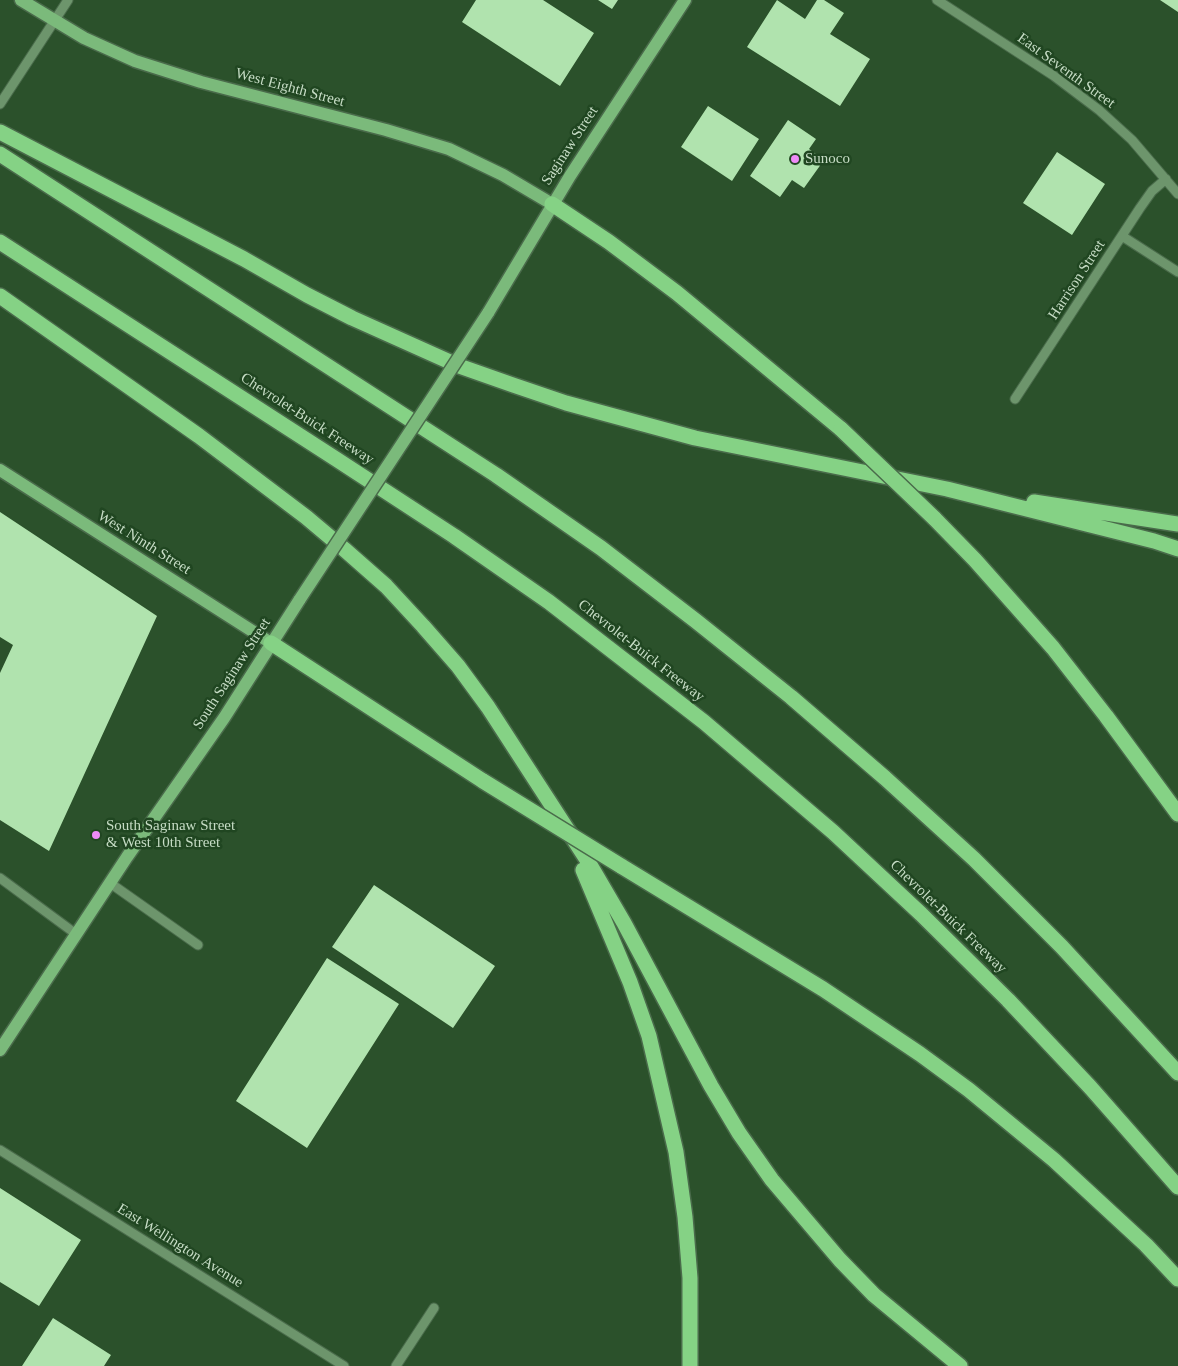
<!DOCTYPE html>
<html>
<head>
<meta charset="utf-8">
<style>
	body { margin:0 }
	canvas { display:block; background:#2b512b }
</style>
</head>
<body>
<canvas width="1178" height="1366"></canvas>
<script>
const context = document.querySelector('canvas').getContext('2d');
context.lineJoin = 'round';
function fillPath(path, color) { context.fillStyle = color; context.fill(path, 'evenodd'); }
const shape = rows => new Path2D(rows.map(r => 'M' + r).join(''));
function trace(path, color, width, dash) { context.strokeStyle = color; context.lineWidth = width; context.lineCap = dash ? 'butt' : 'round'; context.setLineDash(dash || []); context.stroke(path); }
function write(font, color, halo, rows, align = 'center') {
  context.font = font + ' "Times New Roman",serif'; context.lineWidth = 5; context.setLineDash([]); context.textBaseline = 'middle'; context.strokeStyle = halo; context.fillStyle = color; for (const [text, x, y, turn = 0] of rows) {
    context.save(); context.translate(x, y); context.rotate((+turn || 0) * Math.PI / 180); context.textAlign = isNaN(turn) ? turn : align; if (halo) context.strokeText(text, 0, 0); context.fillText(text, 0, 0); context.restore();
  }
}
const building = shape([
	[476,0,543,0,594,33,560,86,462,22],
	[598,0,618,0,612,9],
	[777,0,805,19,817,0,824,0,844,13,830,34,870,59,840,106,747,47],
	[1160,0,1178,0,1178,12],
	[708,106,759,139,732,181,681,147],
	[788,120,816,139,809,149,824,160,804,188,792,180,780,197,750,176],
	[1057,152,1105,184,1072,235,1023,203],
	[0,512,157,616,49,851,0,820,0,673,13,645,0,637],
	[374,885,495,966,453,1028,332,947],
	[327,958,399,1004,307,1148,236,1101],
	[0,1188,81,1240,39,1306,0,1282],
	[53,1318,111,1355,104,1366,22,1366]
]);
const minor = shape([
	[937,0,1054,76,1099,110,1132,140,1178,194],
	[0,104,68,0],
	[1122,236,1178,272],
	[1015,399,1140,208,1152,191,1166,179],
	[0,878,76,934],
	[110,883,198,945],
	[0,1150,344,1366],
	[396,1366,434,1308]
]);
const major = shape([
	[21,0,84,38,135,61,201,82,386,130,449,149,503,175,552,204],
	[488,313,570,176,685,0],
	[0,470,271,643],
	[0,1050,127,857,224,718,300,599]
]);
const highway = shape([
	[0,132,244,259,307,295,352,318,459,366,513,385,566,403,695,438,947,489,1154,541,1178,549],
	[0,154,496,475,601,548,696,621,791,697,885,778,974,859,1062,947,1178,1073],
	[552,204,609,242,677,293,841,429],
	[0,242,336,459,454,536,549,602,704,722,833,832,921,914,1008,1000,1090,1087,1178,1187],
	[0,296,199,436,306,517,344,549,386,586,423,626,458,666,488,707,589,863,624,923,711,1086,739,1133,772,1180,840,1260,874,1295,960,1366],
	[1034,502,1178,524],
	[934,518,975,560,1053,648,1106,716,1178,814],
	[271,643,483,781],
	[621,866,823,989,920,1054,969,1090,1054,1160,1146,1245,1178,1279],
	[583,870,630,982,649,1036,676,1152,685,1217,690,1278,690,1366]
]);
const majorBridge = shape([
	[300,599,488,313]
]);
const highwayBridge = shape([
	[841,429,934,518],
	[483,781,621,866]
]);
const markers = [
	[795,159,5,"#ee8bf7"],
	[96,835,5,"#ee8bf7"]
];
const streetNames = [
	["East Seventh Street",1066,71,36],
	["West Eighth Street",290,88,15],
	["Saginaw Street",570,146,-57],
	["Harrison Street",1077,280,-57],
	["Chevrolet-Buick Freeway",307,419,33],
	["West Ninth Street",144,543,32],
	["Chevrolet-Buick Freeway",641,651,38],
	["South Saginaw Street",232,674,-57],
	["Chevrolet-Buick Freeway",948,917,44],
	["East Wellington Avenue",180,1246,32]
];
const poiNames = [
	["Sunoco",805,159],
	["South Saginaw Street",106,826],
	["& West 10th Street",106,843]
];
fillPath(building, '#b0e3ae');
trace(minor, '#4a6b4b', 11);
trace(major, '#4a6b4b', 15);
trace(highway, '#4a6b4b', 18);
trace(minor, '#6d956c', 9);
trace(major, '#7bba7b', 12);
trace(highway, '#85d285', 15);
trace(majorBridge, '#4a6b4b', 15, []);
trace(highwayBridge, '#4a6b4b', 18, []);
trace(majorBridge, '#7bba7b', 12);
trace(highwayBridge, '#85d285', 15);
for (const [x, y, r, color] of markers) { const dot = new Path2D(); dot.arc(x, y, r, 0, 2 * Math.PI); context.fillStyle = color; context.fill(dot); trace(dot, '#204621', 2); }
write('15px', '#c6dcc5', '#204621', streetNames);
write('15px', '#c6dcc5', '#204621', poiNames, 'left');
</script>
</body>
</html>
